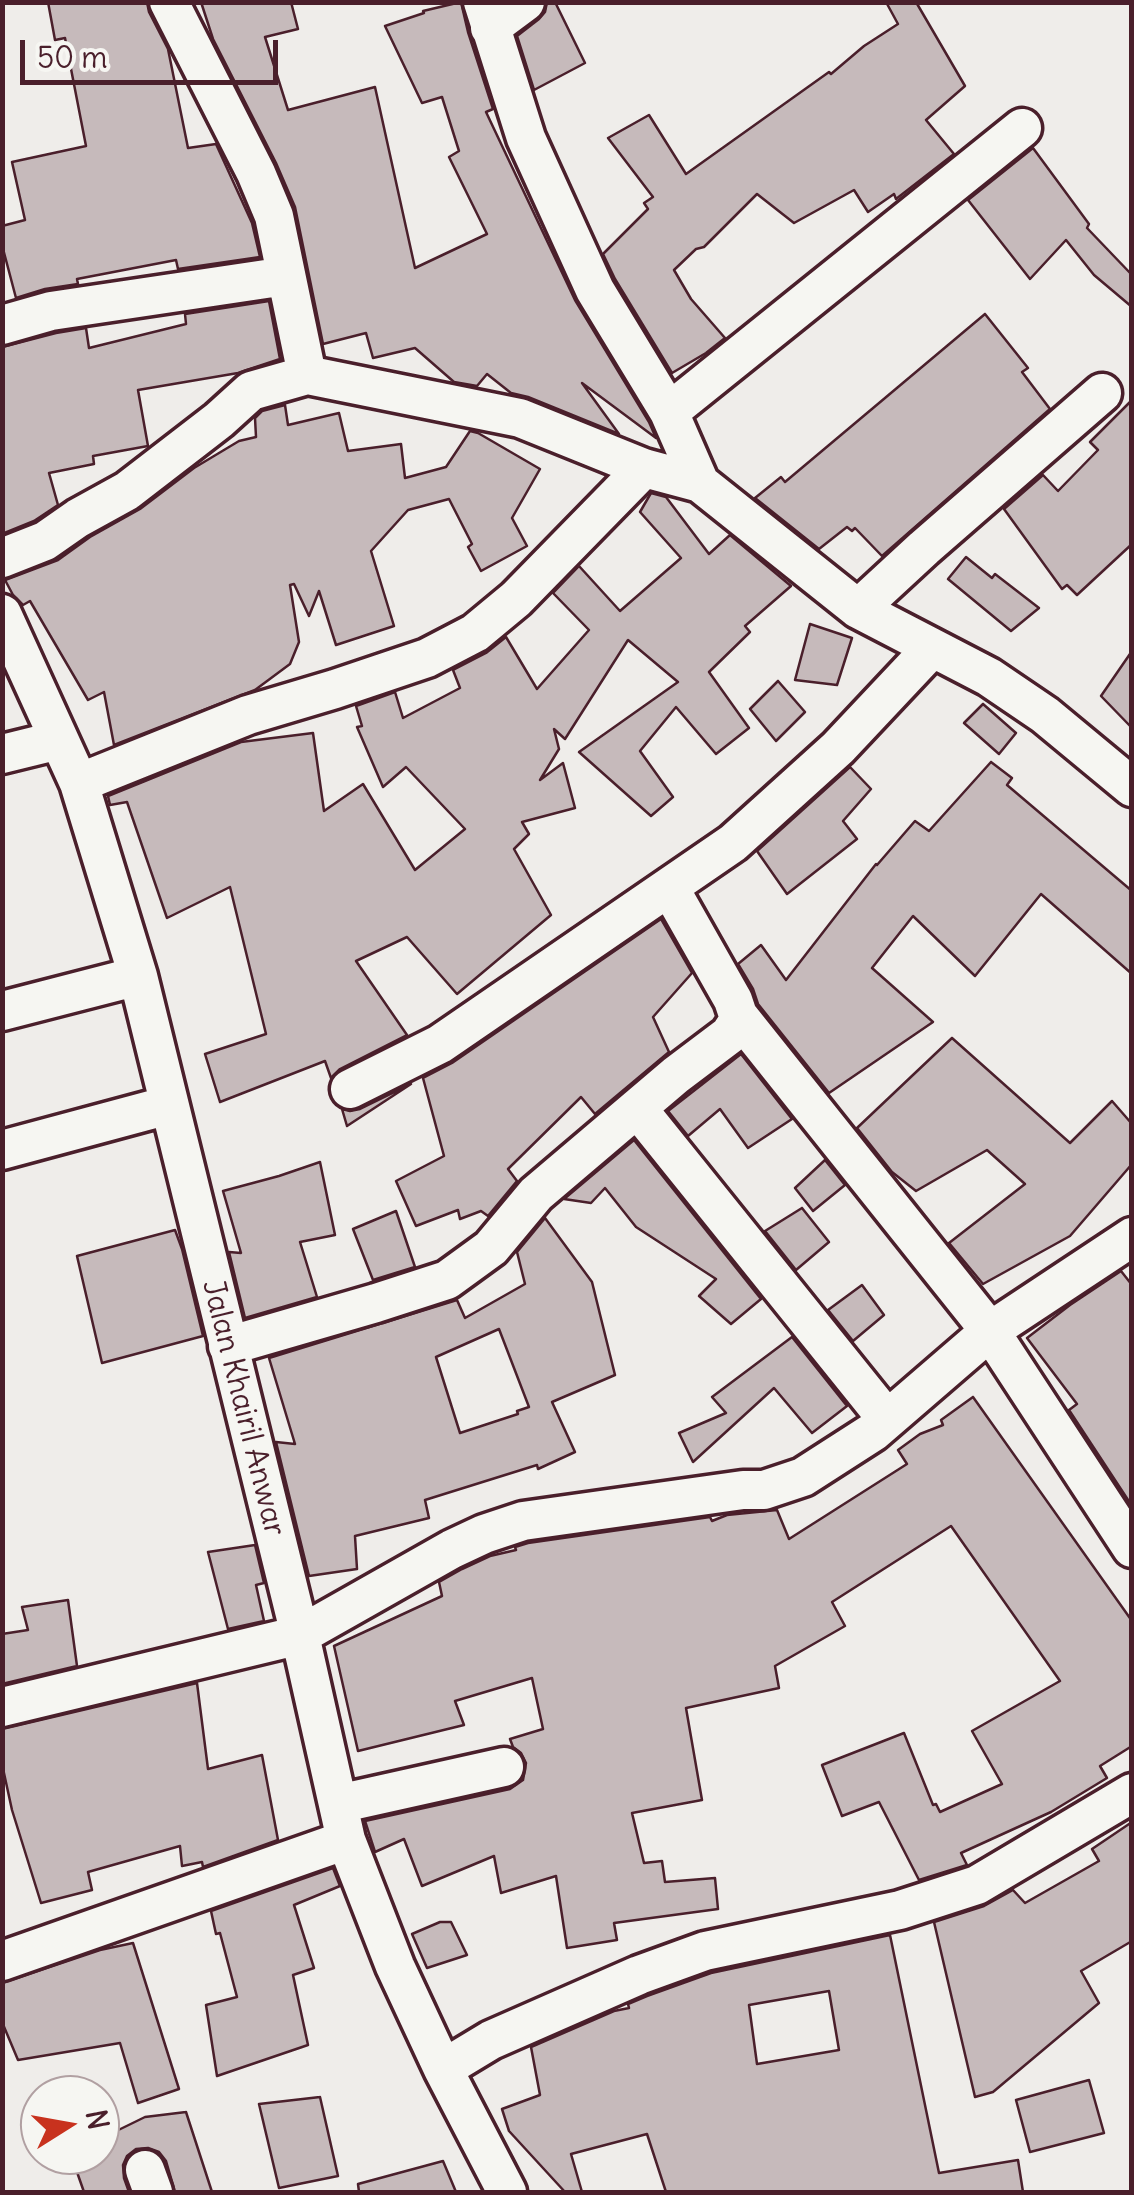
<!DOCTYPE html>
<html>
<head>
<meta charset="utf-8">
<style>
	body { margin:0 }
	#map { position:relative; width:1134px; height:2195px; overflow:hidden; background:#efedea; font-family:Delius,sans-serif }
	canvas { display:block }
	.frame { position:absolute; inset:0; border:5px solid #4a1f2b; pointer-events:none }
	.north { position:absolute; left:20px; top:2075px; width:100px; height:100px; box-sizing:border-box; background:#f6f6f2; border:2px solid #b1a0a2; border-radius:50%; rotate:79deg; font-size:28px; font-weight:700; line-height:40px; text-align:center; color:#4a1f2b }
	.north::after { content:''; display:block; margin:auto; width:35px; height:45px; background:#c8321e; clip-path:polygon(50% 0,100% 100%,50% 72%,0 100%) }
	.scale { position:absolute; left:20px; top:40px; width:258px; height:45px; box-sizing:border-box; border:5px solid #4a1f2b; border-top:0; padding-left:12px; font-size:30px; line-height:35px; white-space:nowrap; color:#4a1f2b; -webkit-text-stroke:8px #f6f6f2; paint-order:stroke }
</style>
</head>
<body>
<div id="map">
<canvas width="1134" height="2195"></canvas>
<div class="frame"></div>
<div class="north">N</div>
<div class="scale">50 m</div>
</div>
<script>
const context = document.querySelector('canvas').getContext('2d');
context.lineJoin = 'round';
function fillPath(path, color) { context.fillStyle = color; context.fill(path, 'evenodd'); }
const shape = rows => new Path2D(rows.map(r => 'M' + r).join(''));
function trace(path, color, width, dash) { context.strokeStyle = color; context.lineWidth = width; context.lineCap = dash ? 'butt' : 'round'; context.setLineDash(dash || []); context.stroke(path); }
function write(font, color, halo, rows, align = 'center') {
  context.font = font + ' Delius,sans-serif'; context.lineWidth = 8; context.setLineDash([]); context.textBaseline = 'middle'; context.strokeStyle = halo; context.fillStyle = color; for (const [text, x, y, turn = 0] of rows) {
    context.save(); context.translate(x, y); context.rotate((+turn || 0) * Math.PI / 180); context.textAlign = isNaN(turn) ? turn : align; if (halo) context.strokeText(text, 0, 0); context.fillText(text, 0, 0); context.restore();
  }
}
const building = shape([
	[48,2,147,2,149,12,168,49,188,148,216,144,252,223,260,257,178,269,176,260,77,279,78,284,45,289,16,298,2,245,2,226,25,220,12,162,86,146,65,38,55,40,48,2],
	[201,2,291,2,298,29,265,37,288,110,375,87,415,268,487,234,449,157,459,151,442,97,422,103,385,26,424,13,423,11,461,2,468,32,493,109,486,112,575,300,649,422,656,438,582,383,619,434,528,397,511,393,487,374,477,386,454,382,415,348,373,358,366,333,323,344,295,207,276,163,213,39,201,2],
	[547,2,555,2,585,63,534,90,517,36,539,19,545,12,547,2],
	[886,2,916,2,965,86,926,120,954,154,896,199,894,194,868,212,854,190,794,223,757,194,704,247,696,249,674,270,691,299,725,338,706,353,672,373,615,279,603,254,648,209,644,203,653,197,608,138,649,115,686,174,829,72,831,74,864,46,898,24,886,2],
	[1033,148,1089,224,1087,228,1132,275,1132,307,1094,275,1066,240,1030,279,968,200,1033,148],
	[269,301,280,359,238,373,138,390,148,446,93,456,94,464,49,473,58,505,34,521,2,534,2,347,56,333,86,328,89,348,186,324,185,314,269,301],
	[985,314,1028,368,1022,372,1050,409,882,556,855,528,852,531,847,527,819,549,755,498,781,477,785,482,985,314],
	[1132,400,1132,544,1077,595,1067,585,1062,589,1004,509,1043,475,1058,491,1098,450,1090,442,1132,400],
	[285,405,288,425,339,413,348,451,401,444,405,478,446,467,470,431,478,433,540,469,512,518,527,546,481,571,468,547,472,544,449,499,408,510,371,551,394,626,336,645,319,591,309,616,294,584,290,585,299,642,290,664,255,690,114,745,104,692,88,700,30,601,23,605,13,595,5,580,58,560,90,537,140,509,194,468,239,441,256,437,255,418,262,411,285,405],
	[651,493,666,497,709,554,730,535,791,586,745,626,750,632,709,672,749,728,716,754,676,707,640,751,673,797,651,816,579,752,678,682,628,640,565,739,554,729,559,749,540,780,563,763,575,808,522,822,529,834,514,849,551,915,457,994,407,937,356,961,407,1035,340,1069,331,1078,325,1061,220,1102,205,1054,266,1034,230,887,167,918,127,802,110,805,108,796,241,742,313,733,324,811,363,784,415,870,465,829,406,767,383,787,357,727,362,726,356,706,395,692,403,718,460,688,453,670,486,653,506,637,537,689,589,630,553,593,579,566,620,611,681,558,640,512,651,493],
	[966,557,992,578,995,574,1039,608,1011,631,948,579,966,557],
	[810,624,852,638,837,685,795,680,810,624],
	[1132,651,1132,728,1101,696,1132,651],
	[778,681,805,712,776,741,750,709,778,681],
	[983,704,1016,733,999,754,964,723,983,704],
	[991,762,1012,778,1007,785,1132,891,1132,974,1041,894,975,976,913,916,872,968,933,1022,829,1093,758,1004,753,989,738,964,761,945,786,980,876,864,877,865,915,821,929,831,991,762],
	[850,767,871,789,843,821,857,839,787,894,757,851,850,767],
	[661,919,692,973,653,1017,669,1052,595,1114,581,1097,508,1169,517,1181,488,1216,481,1211,460,1219,458,1210,416,1226,396,1181,444,1156,423,1078,452,1063,661,919],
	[952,1038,1070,1143,1112,1101,1132,1124,1132,1164,1070,1236,983,1284,949,1243,1025,1184,987,1150,916,1191,892,1172,857,1128,952,1038],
	[741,1054,792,1119,748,1148,720,1109,688,1136,668,1111,741,1054],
	[411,1084,347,1126,342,1109,350,1111,360,1109,411,1084],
	[634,1140,761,1299,731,1324,699,1296,716,1279,636,1227,605,1188,591,1203,564,1199,634,1140],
	[825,1160,845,1185,813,1211,795,1188,825,1160],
	[320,1162,335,1235,300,1242,317,1297,245,1318,229,1252,241,1253,223,1191,279,1176,320,1162],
	[802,1208,829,1242,796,1270,765,1231,802,1208],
	[396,1211,415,1267,373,1280,353,1229,396,1211],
	[545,1218,592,1282,615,1375,552,1402,575,1452,538,1469,537,1465,425,1500,429,1518,355,1536,357,1569,309,1576,276,1442,295,1444,269,1358,457,1300,465,1318,525,1284,517,1252,545,1218],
	[499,1329,529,1407,517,1411,518,1414,460,1433,436,1357,499,1329],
	[175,1230,182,1249,203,1336,102,1363,77,1256,175,1230],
	[1121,1271,1132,1285,1132,1506,1069,1410,1077,1404,1027,1338,1070,1305,1121,1271],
	[862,1285,884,1315,853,1341,828,1310,862,1285],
	[792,1337,847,1406,812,1433,774,1388,693,1462,679,1433,726,1413,712,1397,792,1337],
	[973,1397,1132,1621,1132,1746,1100,1766,1107,1778,1051,1812,961,1853,967,1865,919,1880,879,1802,842,1816,822,1765,904,1733,933,1805,936,1804,940,1812,1002,1784,972,1731,1060,1681,951,1526,832,1602,845,1626,775,1666,779,1688,686,1708,702,1800,632,1813,644,1863,662,1861,665,1882,715,1878,718,1909,614,1923,617,1940,567,1948,556,1876,501,1893,494,1856,422,1886,404,1839,375,1852,365,1821,510,1789,523,1780,526,1763,521,1753,513,1747,510,1739,543,1729,532,1678,455,1701,464,1725,358,1751,334,1646,442,1596,439,1582,462,1569,490,1556,516,1550,515,1547,528,1543,710,1517,712,1521,727,1515,777,1510,789,1539,907,1464,898,1450,920,1434,943,1425,941,1420,973,1397],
	[255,1545,264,1583,256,1585,264,1621,228,1629,208,1552,255,1545],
	[68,1600,77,1666,2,1684,2,1634,28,1630,22,1607,68,1600],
	[197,1683,208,1769,262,1755,278,1840,203,1867,202,1862,182,1866,180,1846,88,1872,92,1890,41,1903,12,1810,2,1764,2,1729,197,1683],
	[1132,1822,1132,1941,1081,1971,1099,2003,993,2092,975,2097,934,1922,984,1906,1013,1890,1025,1903,1099,1861,1092,1849,1132,1822],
	[333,1868,340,1886,294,1905,314,1968,293,1975,308,2045,217,2076,206,2005,237,1997,220,1933,216,1934,211,1911,333,1868],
	[440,1922,451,1922,467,1955,427,1968,412,1934,440,1922],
	[890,1935,939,2173,1018,2160,1023,2192,666,2192,647,2134,571,2154,582,2192,565,2192,509,2131,502,2109,540,2095,531,2047,614,2011,629,2008,628,2004,647,1996,711,1973,890,1935],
	[829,1991,839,2050,757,2064,749,2005,829,1991],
	[133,1943,179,2089,138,2103,120,2043,18,2060,2,2022,2,1983,100,1950,133,1943],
	[1089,2080,1104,2133,1030,2152,1016,2100,1089,2080],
	[320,2097,338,2176,279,2188,259,2104,320,2097],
	[186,2112,212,2192,175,2192,166,2161,159,2152,148,2148,136,2149,127,2156,123,2165,124,2178,129,2192,84,2192,71,2155,100,2155,100,2139,145,2117,186,2112],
	[443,2161,456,2192,359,2192,358,2184,443,2161]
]);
const minor = shape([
	[169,2,256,173,274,216,307,375],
	[483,2,526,138,595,290,669,412,700,483,858,609,989,677,1045,715,1132,787],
	[490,28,525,2],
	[2,325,51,311,286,276],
	[669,412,1022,128],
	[2,558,45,541,78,518,127,491,219,420,251,391,307,375,520,418,644,468,700,483],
	[858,609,924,548,1102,393],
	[2,614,79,783,138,976,300,1635,346,1840,395,1966,443,2069,507,2192],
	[2,754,59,740],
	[79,783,248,715,335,689,427,658,475,633,516,599,644,468],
	[2,1011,138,976],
	[738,1015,990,1331,1132,1548],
	[350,1089,440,1044,733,843,838,748,932,648],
	[637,1108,887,1419],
	[2,1150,169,1105],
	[228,1346,376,1303,447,1280,491,1248,536,1194,676,1075,729,1035,737,1023,738,1015,733,1000,669,887],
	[2,1707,300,1635,452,1549,484,1534,523,1521,743,1490,764,1490,803,1477,873,1432,990,1331,1132,1237],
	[338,1804,504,1767],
	[2,1961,346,1840],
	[443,2069,491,2040,639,1975,705,1951,900,1910,977,1885,1132,1793],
	[145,2170,153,2192]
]);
const streetNames = [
	["Jalan Khairil Anwar",243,1408,76]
];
fillPath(building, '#c6babb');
trace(building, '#4a1f2b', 2.5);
trace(minor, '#4a1f2b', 45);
trace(minor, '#f6f6f2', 38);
write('30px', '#4a1f2b', '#f6f6f2', streetNames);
</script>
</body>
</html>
